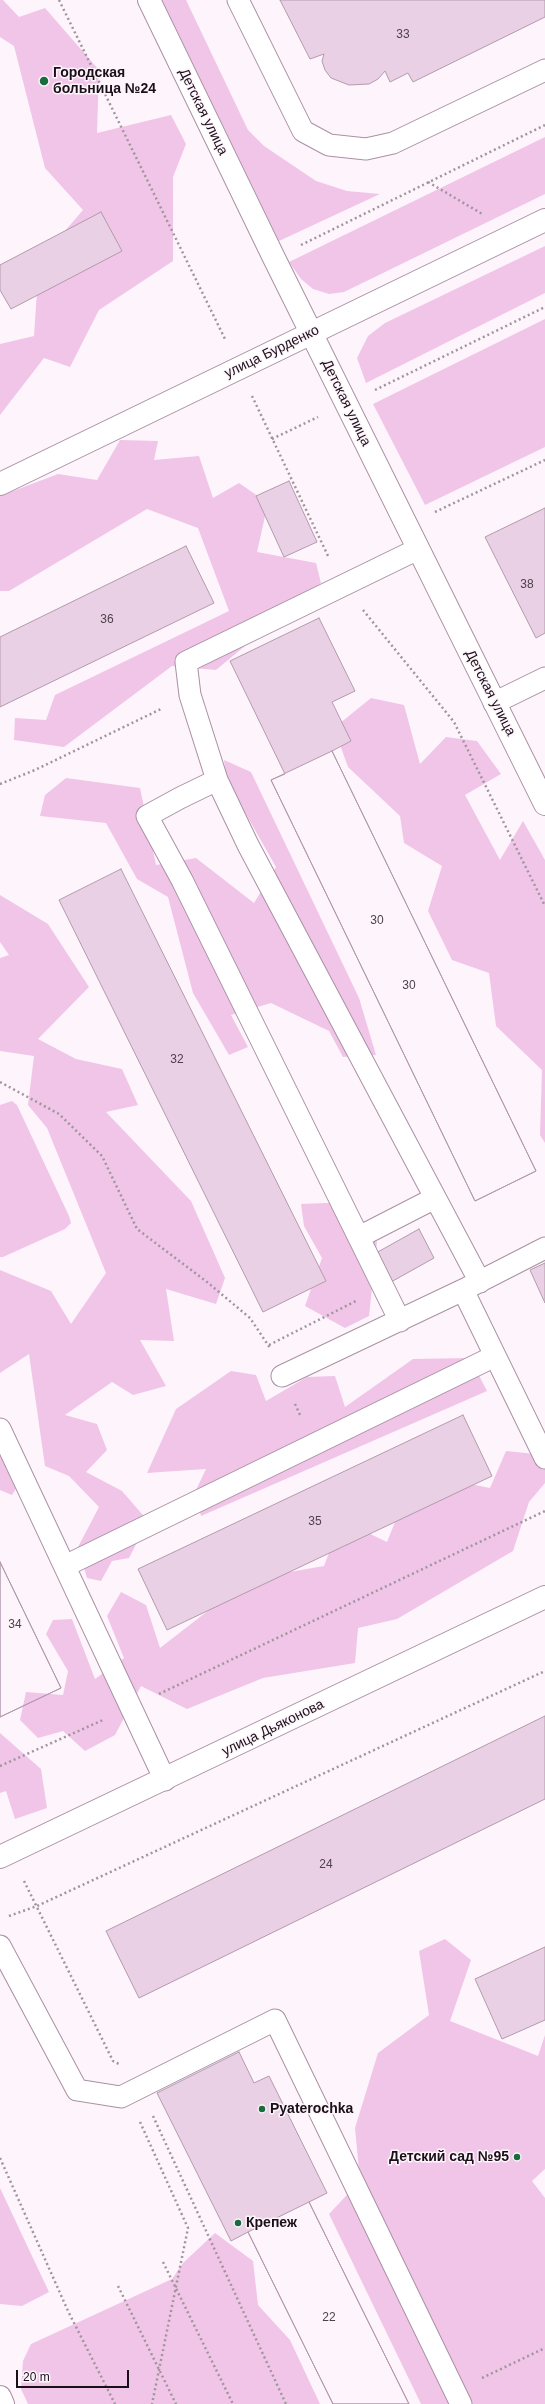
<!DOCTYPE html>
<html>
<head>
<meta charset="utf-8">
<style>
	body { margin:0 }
	#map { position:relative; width:545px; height:2404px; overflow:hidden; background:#fef4fc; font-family:Helvetica,sans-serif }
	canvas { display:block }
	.scale { position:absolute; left:16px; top:2370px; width:113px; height:18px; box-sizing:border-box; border:2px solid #1a1118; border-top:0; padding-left:5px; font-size:12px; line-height:14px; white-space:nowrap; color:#1a1118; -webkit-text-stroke:3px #fef4fc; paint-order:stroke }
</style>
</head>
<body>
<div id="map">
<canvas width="545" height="2404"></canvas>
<div class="scale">20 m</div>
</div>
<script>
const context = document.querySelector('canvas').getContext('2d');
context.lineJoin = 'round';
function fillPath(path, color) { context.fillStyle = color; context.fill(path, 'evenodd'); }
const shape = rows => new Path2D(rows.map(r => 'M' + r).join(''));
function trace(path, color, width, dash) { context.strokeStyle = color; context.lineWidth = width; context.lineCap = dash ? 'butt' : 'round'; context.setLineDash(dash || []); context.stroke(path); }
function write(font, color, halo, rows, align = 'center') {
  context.font = font + ' Helvetica,sans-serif'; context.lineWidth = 3; context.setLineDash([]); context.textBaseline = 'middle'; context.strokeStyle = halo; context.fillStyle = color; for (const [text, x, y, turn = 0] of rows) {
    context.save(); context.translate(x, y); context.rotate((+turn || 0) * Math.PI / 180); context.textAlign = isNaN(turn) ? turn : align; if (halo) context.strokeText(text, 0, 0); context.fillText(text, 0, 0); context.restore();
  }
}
const green = shape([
	[0,0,3,0,19,17,45,8,99,70,97,133,171,115,186,144,173,177,173,261,99,310,70,367,44,358,0,415,0,344,34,336,39,261,83,210,45,168,14,46,0,37],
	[162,0,186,0,248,130,264,146,316,181,347,191,380,194,279,241],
	[545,137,545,194,344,292,329,294,313,289,301,279,289,262],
	[545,246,545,293,366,383,357,358,368,336,385,323],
	[545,319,545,447,425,505,373,404],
	[120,440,158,441,154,460,199,456,213,498,239,483,268,503,257,552,316,563,321,583,216,670,172,666,64,747,14,740,15,718,46,720,55,695,229,611,198,528,147,509,9,591,0,591,0,496,58,474,97,480],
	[371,698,404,705,420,764,446,737,477,741,501,774,465,795,500,860,523,821,545,860,545,1143,540,1135,542,1070,496,1026,489,973,452,960,428,911,442,866,404,843,400,816,348,767,334,728],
	[224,760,251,772,359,998,376,1055,343,1057,329,1031,271,1003,231,1015,248,1047,229,1055,193,993,168,897,137,879,106,823,40,816,45,795,66,778,140,788,156,865,196,858,254,903,276,867,226,779],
	[0,895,48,924,89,987,38,1039,76,1059,122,1069,138,1105,106,1112,191,1201,225,1278,216,1304,166,1289,174,1341,140,1340,166,1386,133,1395,112,1382,65,1415,97,1424,107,1450,86,1472,122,1491,148,1521,129,1558,112,1561,101,1581,87,1578,78,1547,99,1507,69,1476,45,1466,29,1354,0,1373,0,1270,51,1291,71,1324,106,1273,47,1128,28,1105,34,1056,0,1051,0,958,9,955,0,942],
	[12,1101,17,1105,69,1216,71,1223,65,1229,3,1257,0,1257,0,1105],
	[350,1202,377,1242,369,1316,345,1328,305,1306,322,1258,304,1226,301,1204],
	[470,1358,487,1391,201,1516,195,1492,206,1469,147,1473,176,1409,231,1371,256,1375,266,1401,307,1377,335,1376,345,1407,413,1359],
	[0,1445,27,1471,12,1495,0,1490],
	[506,1451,545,1455,545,1483,529,1502,513,1551,397,1619,358,1628,355,1663,263,1678,187,1709,141,1686,115,1735,85,1751,63,1731,38,1738,20,1720,26,1692,63,1695,68,1671,46,1634,53,1620,72,1619,95,1679,124,1658,107,1616,121,1592,146,1605,160,1648,249,1579,324,1566,333,1542,364,1531,387,1542,401,1507,460,1482,490,1488],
	[0,1733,41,1769,47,1808,15,1819,6,1791,0,1793],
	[445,1939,471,1960,450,2021,538,2056,545,2035,545,2169,532,2181,545,2198,545,2404,421,2404,329,2214,360,2181,355,2128,378,2053,429,2015,419,1951],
	[0,2188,49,2292,22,2306,0,2304],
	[215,2233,253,2261,258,2305,290,2340,320,2404,28,2404,21,2389,23,2361,31,2344,172,2279,183,2263]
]);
const building = shape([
	[280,0,545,0,545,17,413,82,408,73,390,82,385,71,378,79,369,84,349,85,331,78,325,70,322,61,324,54,310,59,280,0],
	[101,212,122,251,11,309,0,290,0,265,101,212],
	[289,481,317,542,284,557,256,496,289,481],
	[545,508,545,633,536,638,485,537,545,508],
	[186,546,214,603,0,707,0,637,186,546],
	[319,618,355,691,332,702,351,741,332,751,536,1171,475,1201,271,780,285,774,230,661,319,618],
	[332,751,536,1171,475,1201,271,780,332,751],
	[121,869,326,1281,263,1312,59,900,121,869],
	[419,1229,434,1258,391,1282,376,1253,419,1229],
	[545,1263,545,1303,530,1270,545,1263],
	[463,1415,492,1476,167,1630,138,1569,463,1415],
	[0,1562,61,1688,0,1717,0,1562],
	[0,1562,61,1688,0,1717,0,1562],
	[545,1716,545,1799,139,1998,106,1931,545,1716],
	[545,1947,545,2020,502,2039,475,1979,545,1947],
	[239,2052,254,2083,269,2076,327,2193,309,2202,409,2404,333,2404,248,2232,231,2241,157,2093,239,2052],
	[309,2202,409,2404,333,2404,248,2232,309,2202]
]);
const path = shape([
	[59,0,226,341],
	[428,182,484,215],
	[301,245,545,125],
	[375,390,545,307],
	[252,396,329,558],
	[272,439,318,417],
	[435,512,545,460],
	[363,610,454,722,545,906],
	[0,784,35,770,163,708],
	[0,1082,59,1114,102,1156,137,1229,207,1282,250,1318,270,1348],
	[269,1345,356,1301],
	[295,1404,301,1417],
	[159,1694,545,1511],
	[0,1766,103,1720],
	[24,1881,113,2061,119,2064],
	[9,1916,37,1906,545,1671],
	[153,2116,286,2404],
	[140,2122,188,2228,152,2404],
	[0,2158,68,2311,115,2404],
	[163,2262,233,2404],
	[118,2286,176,2404],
	[482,2378,545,2348]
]);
const service = shape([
	[238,0,303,131,329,145,366,149,393,143,545,70],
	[494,703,545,678],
	[217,780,190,695,186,662,418,549],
	[359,1237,435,1198],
	[545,1248,463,1290,545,1458],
	[400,1321,182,880,147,816,180,798,217,780,248,845,480,1282],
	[282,1376,463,1290],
	[0,1429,165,1780],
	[65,1566,495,1356],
	[0,1946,77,2090,121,2097,275,2020,461,2404]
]);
const minor = shape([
	[149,0,274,258,545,804],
	[0,484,545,220],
	[0,1857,545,1597]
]);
const secondary = shape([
	[0,2397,3,2404]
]);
const markers = [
	[44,81,5,"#196c3e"],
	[262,2109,4,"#196c3e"],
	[517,2157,4,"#196c3e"],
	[238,2223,4,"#196c3e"]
];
const numberNames = [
	["33",403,35],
	["38",527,585],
	["36",107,620],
	["30",377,921],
	["30",409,986],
	["32",177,1060],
	["35",315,1522],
	["34",15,1625],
	["24",326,1865],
	["22",329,2318]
];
const poiNames = [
	["Городская",53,73],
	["больница №24",53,89],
	["Pyaterochka",270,2109],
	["Детский сад №95",509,2157,"right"],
	["Крепеж",246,2223]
];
const streetNames = [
	["Детская улица",203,112,64],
	["улица Бурденко",272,352,-26],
	["Детская улица",346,403,64],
	["Детская улица",490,693,63],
	["улица Дьяконова",273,1728,-26]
];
fillPath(green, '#f1c5e8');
fillPath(building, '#ead0e4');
trace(building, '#b29aac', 1);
trace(service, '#a991a4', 23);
trace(minor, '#a991a4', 24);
trace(secondary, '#a991a4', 24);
trace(path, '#9f969d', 2.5, [2, 3]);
trace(service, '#fff', 21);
trace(minor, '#fff', 22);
trace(secondary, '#fff', 22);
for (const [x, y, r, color] of markers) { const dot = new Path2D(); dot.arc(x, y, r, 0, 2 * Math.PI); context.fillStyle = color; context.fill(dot); trace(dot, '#fef4fc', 1.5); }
write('12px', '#4e414b', null, numberNames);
write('bold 14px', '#1a1118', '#fef4fc', poiNames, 'left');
write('14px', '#1a1118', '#fef4fc', streetNames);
</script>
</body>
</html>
